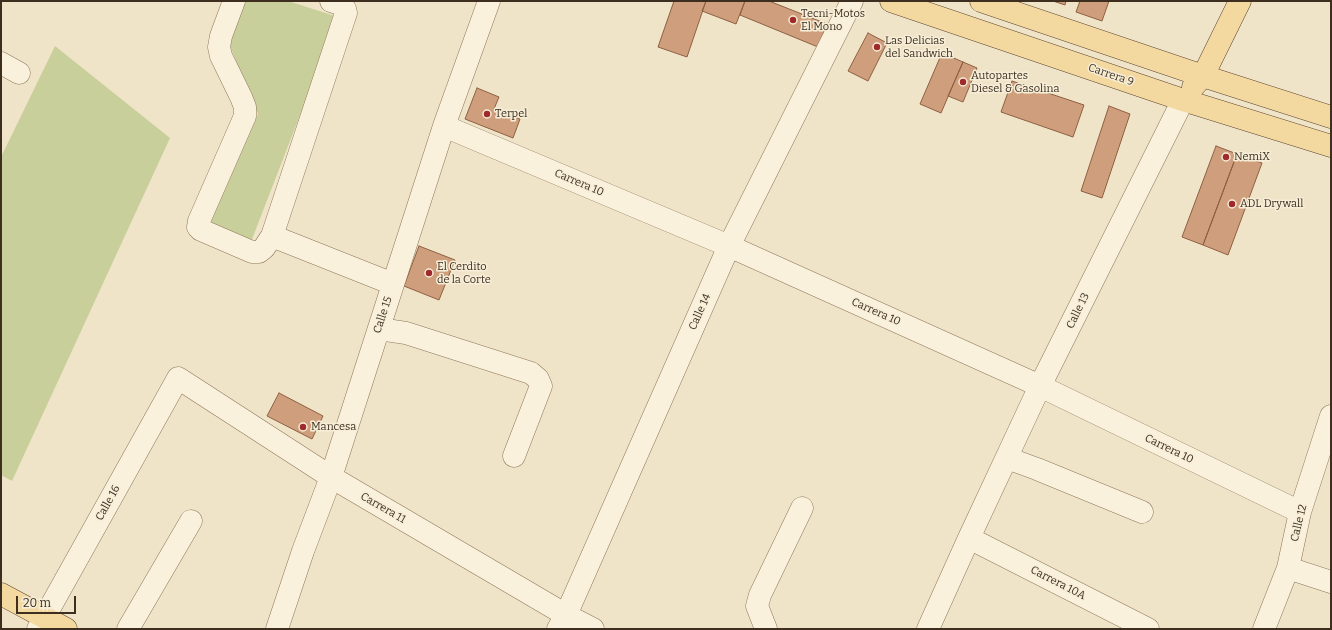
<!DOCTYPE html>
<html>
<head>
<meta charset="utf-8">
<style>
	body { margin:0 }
	#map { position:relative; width:1332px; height:630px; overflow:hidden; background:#f0e4c8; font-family:Bitter,serif }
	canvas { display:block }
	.frame { position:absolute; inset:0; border:2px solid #3d2e20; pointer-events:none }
	.scale { position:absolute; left:16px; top:596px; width:60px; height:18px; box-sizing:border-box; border:2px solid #3d2e20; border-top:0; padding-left:5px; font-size:12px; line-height:14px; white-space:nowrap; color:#3d2e20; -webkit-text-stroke:3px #f7eed8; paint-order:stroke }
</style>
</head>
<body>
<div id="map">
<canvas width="1332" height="630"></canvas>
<div class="frame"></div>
<div class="scale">20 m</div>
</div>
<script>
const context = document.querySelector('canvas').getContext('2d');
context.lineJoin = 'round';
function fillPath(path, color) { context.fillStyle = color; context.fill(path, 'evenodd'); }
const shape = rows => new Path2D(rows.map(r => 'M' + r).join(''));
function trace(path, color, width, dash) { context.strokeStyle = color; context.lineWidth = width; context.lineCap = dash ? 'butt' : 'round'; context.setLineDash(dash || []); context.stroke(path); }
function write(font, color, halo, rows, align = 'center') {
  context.font = font + ' Bitter,serif'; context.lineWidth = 3; context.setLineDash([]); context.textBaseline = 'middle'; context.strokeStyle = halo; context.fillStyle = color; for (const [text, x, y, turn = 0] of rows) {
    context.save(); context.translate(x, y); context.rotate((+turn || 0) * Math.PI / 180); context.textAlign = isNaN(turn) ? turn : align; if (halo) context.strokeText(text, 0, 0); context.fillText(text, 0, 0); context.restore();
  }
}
const green = shape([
	[242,1,288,1,338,17,249,247,203,226,258,114,228,41],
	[55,46,170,138,12,481,1,475,1,157]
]);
const building = shape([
	[674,1,706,1,687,57,658,47,674,1],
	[706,1,745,1,736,24,702,11,706,1],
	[745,1,769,1,827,24,818,47,740,15,745,1],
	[1053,1,1066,1,1065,5,1053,1],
	[1080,1,1109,1,1102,21,1076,12,1080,1],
	[868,33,887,43,868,81,848,71,868,33],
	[942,53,963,62,941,113,920,104,942,53],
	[963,62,977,68,963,102,948,96,963,62],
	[1012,81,1084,105,1073,137,1001,112,1012,81],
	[477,88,499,97,494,109,520,119,513,138,465,119,477,88],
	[1109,106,1130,114,1102,198,1081,191,1109,106],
	[1216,146,1237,154,1203,245,1182,237,1216,146],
	[1237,154,1262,163,1228,255,1203,245,1237,154],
	[419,246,455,260,439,300,404,286,419,246],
	[279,393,323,416,312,439,267,416,279,393]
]);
const minor = shape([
	[234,1,221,36,219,47,221,56,241,97,245,107,245,116,199,221,198,227,201,230,252,252,259,252,264,248,272,236,346,13,345,9,340,4,331,1],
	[1,63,19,73],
	[444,126,729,246,1040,386,1300,512],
	[272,236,393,284],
	[379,329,406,333,531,373,538,379,541,386,514,456],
	[1007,458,1037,469,1142,512],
	[969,538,1148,629],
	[1288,568,1331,582],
	[38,629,178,378,331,477,566,615,593,629],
	[128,629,191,521],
	[277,629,303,551,331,477,444,126,489,1],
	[558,629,566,615,729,246,852,1],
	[766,629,757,606,760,595,802,508],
	[928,629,969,538,1040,386,1183,100],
	[1264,629,1288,568,1300,512,1331,416]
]);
const major = shape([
	[891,1,1183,100,1331,146],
	[981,1,1203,76,1331,117],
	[1193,87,1203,76,1240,1],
	[1,594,66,629]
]);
const markers = [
	[793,20,4,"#9e2a2b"],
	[877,47,4,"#9e2a2b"],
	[963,82,4,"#9e2a2b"],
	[487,114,4,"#9e2a2b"],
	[1226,157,4,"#9e2a2b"],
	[1232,204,4,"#9e2a2b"],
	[429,273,4,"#9e2a2b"],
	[303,427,4,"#9e2a2b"]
];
const poiNames = [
	["Tecni-Motos",801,14],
	["El Mono",801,27],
	["Las Delicias",885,41],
	["del Sandwich",885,54],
	["Autopartes",971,76],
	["Diesel & Gasolina",971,89],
	["Terpel",495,114],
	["NemiX",1234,157],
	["ADL Drywall",1240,204],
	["El Cerdito",437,267],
	["de la Corte",437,280],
	["Mancesa",311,427]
];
const streetNames = [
	["Carrera 9",1111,75,19],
	["Carrera 10",579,183,23],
	["Calle 13",1078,311,-64],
	["Calle 14",700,312,-66],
	["Carrera 10",876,312,24],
	["Calle 15",383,315,-72],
	["Carrera 10",1169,449,26],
	["Calle 16",108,503,-61],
	["Carrera 11",383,508,30],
	["Calle 12",1299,523,-76],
	["Carrera 10A",1058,583,27]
];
fillPath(green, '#c9cf9b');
fillPath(building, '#cf9f7d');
trace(building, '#8d5f41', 1);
trace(minor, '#8d765c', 23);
trace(major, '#5b4430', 23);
trace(minor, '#faf1dc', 22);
trace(major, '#f3d9a0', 22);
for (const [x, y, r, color] of markers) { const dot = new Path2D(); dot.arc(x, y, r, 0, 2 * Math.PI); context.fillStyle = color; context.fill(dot); trace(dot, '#f7eed8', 1.5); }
write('11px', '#3d2e20', '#f7eed8', poiNames, 'left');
write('11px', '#3d2e20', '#f7eed8', streetNames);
</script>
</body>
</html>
